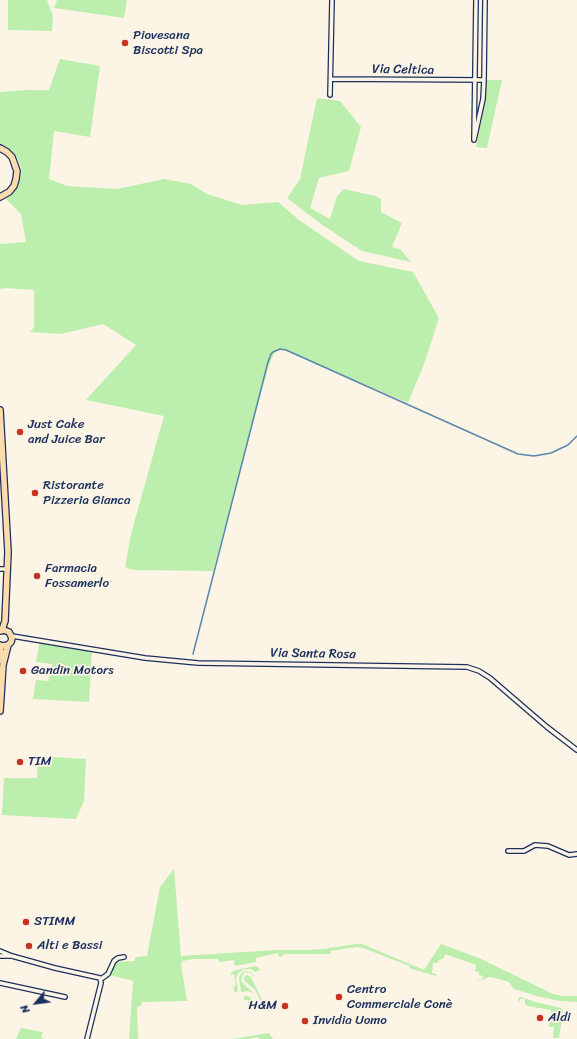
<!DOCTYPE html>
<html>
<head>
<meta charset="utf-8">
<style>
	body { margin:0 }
	#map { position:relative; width:577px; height:1039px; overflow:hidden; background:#fcf5e5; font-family:Sriracha,sans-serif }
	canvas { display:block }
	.north { position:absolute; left:16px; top:983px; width:40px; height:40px; -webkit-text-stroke:3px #fcf5e5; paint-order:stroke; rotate:241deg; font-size:11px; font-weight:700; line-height:16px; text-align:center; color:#1b2f5e }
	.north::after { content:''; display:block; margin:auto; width:14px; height:18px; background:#1b2f5e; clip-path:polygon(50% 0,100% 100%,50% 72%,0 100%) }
</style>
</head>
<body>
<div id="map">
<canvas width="577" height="1039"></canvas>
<div class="north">N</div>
</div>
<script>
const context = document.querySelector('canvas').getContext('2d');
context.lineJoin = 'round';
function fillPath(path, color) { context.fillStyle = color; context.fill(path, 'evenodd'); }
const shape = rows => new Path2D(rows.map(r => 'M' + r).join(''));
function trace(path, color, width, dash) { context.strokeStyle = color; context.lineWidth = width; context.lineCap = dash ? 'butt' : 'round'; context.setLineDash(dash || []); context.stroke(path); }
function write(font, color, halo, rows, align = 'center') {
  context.font = font + ' Sriracha,sans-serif'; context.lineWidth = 3.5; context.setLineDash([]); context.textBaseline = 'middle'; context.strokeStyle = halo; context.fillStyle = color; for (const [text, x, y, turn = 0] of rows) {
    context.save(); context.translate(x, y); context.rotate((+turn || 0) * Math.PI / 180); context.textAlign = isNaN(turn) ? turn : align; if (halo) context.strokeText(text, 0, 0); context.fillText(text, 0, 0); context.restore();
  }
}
const green = shape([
	[8,0,47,0,53,16,52,31,8,30],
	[57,0,127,0,124,18,54,8],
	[60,59,100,66,90,137,54,131,49,179,67,186,117,189,164,179,191,184,207,194,242,205,278,202,299,220,359,261,413,272,439,318,424,364,408,403,287,351,280,350,274,353,268,368,213,571,133,570,125,567,131,534,164,416,86,400,136,345,103,324,61,334,29,332,32,330,34,327,34,290,4,288,0,289,0,244,26,242,21,214,6,199,10,197,18,187,22,172,20,164,16,155,8,148,0,144,0,92,27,90,49,90],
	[484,80,502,80,487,148,476,147,485,103],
	[317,98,340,101,361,127,349,171,319,178,310,208,330,219,337,196,344,189,375,196,381,199,381,212,402,223,392,247,401,250,411,262,362,251,321,224,287,198,300,179],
	[40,640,92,650,89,702,33,699,36,680,49,681,52,664,36,662],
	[38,756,86,759,84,801,76,819,2,815,4,778,37,778],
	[174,869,181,956,276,950,308,950,323,949,356,944,362,944,424,970,441,944,479,958,553,994,562,996,577,996,577,1002,560,1001,537,996,514,989,509,982,491,977,488,977,483,980,474,979,483,979,483,976,479,975,479,972,475,971,476,965,445,954,444,958,439,960,437,963,433,963,432,973,436,974,436,976,409,968,410,966,363,948,357,947,330,951,331,954,283,954,284,956,279,957,278,953,256,958,256,962,235,966,234,960,220,962,218,959,192,959,183,961,181,964,187,1001,142,1002,141,1006,137,1007,138,1039,129,1039,133,981,110,975,116,962,134,961,136,957,147,956,160,887],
	[255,966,258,967,260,970,255,972,251,969,245,969,238,973,236,979,238,990,237,992,235,993,233,987,236,986,234,974,230,975,232,972,233,971],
	[245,971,250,972,253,974,254,976,250,973,245,972,242,976,241,981,254,994,248,991,241,992,239,977,241,974],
	[247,975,251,977,264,1004,263,1005,255,990,244,980,244,977],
	[247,996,251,998,255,1006,249,1007,248,1000,244,1000,243,997],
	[521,997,535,1002,561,1008,563,1011,559,1038,553,1038,554,1027,549,1027,551,1010,528,1006,525,1004,525,999,520,999,519,1002,518,1001,518,998],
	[21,1028,43,1032,41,1038,45,1039,16,1039],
	[269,1033,273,1039,259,1039,259,1037,247,1039,232,1039]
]);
const stream = shape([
	[193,654,268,362,271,354,273,352,280,349,286,350,518,454,534,456,551,453,568,445,577,436]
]);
const street = shape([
	[476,0,474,140,483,99,484,80],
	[331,79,484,80,485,0],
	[330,95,332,0],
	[0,569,8,569],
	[12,636,145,658,198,663,467,667,479,671,490,678,547,727,577,750],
	[508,851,524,851,535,845,548,846,569,855,577,854],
	[0,951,12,956,55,968,100,978,101,983,87,1039],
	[0,956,11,956],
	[101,979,108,974,114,961,118,958,124,957],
	[0,983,65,997]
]);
const primary = shape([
	[0,148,7,152,12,157,17,171,16,179,14,186,9,192,0,197],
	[0,410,8,552,5,621,2,630],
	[0,645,3,646,8,645,11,642,12,638,9,632,4,630,1,631],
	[0,646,3,663],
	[0,711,3,665,8,645]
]);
const markers = [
	[125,43,4,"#c8321e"],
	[20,432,4,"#c8321e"],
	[35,493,4,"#c8321e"],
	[37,576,4,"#c8321e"],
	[23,671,4,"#c8321e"],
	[20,762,4,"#c8321e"],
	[26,922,4,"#c8321e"],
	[29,946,4,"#c8321e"],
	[339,997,4,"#c8321e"],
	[285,1006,4,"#c8321e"],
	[540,1018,4,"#c8321e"],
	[305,1021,4,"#c8321e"]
];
const poiNames = [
	["Piovesana",133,36],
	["Biscotti Spa",133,51],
	["Just Cake",28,425],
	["and Juice Bar",28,440],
	["Ristorante",43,486],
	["Pizzeria Gianca",43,501],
	["Farmacia",45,569],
	["Fossamerlo",45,584],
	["Gandin Motors",31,671],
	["TIM",28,762],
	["STIMM",34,922],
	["Alti e Bassi",37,946],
	["Centro",347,990],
	["Commerciale Conè",347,1005],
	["H&M",277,1006,"right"],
	["Aldi",548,1018],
	["Invidia Uomo",313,1021]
];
const streetNames = [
	["Via Celtica",403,70,1],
	["Via Santa Rosa",313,654,1]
];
fillPath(green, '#bceeae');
trace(stream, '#5987ad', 1.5);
trace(street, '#1b2f5e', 6);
trace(primary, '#1b2f5e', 8);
trace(street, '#fcf5e5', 3.5);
trace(primary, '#fedbac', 5.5);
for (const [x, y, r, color] of markers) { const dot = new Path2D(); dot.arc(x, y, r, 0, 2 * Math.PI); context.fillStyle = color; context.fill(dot); trace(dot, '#fcf5e5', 1.5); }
write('13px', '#1b2f5e', '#fcf5e5', poiNames, 'left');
write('13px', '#1b2f5e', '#fcf5e5', streetNames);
</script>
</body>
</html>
